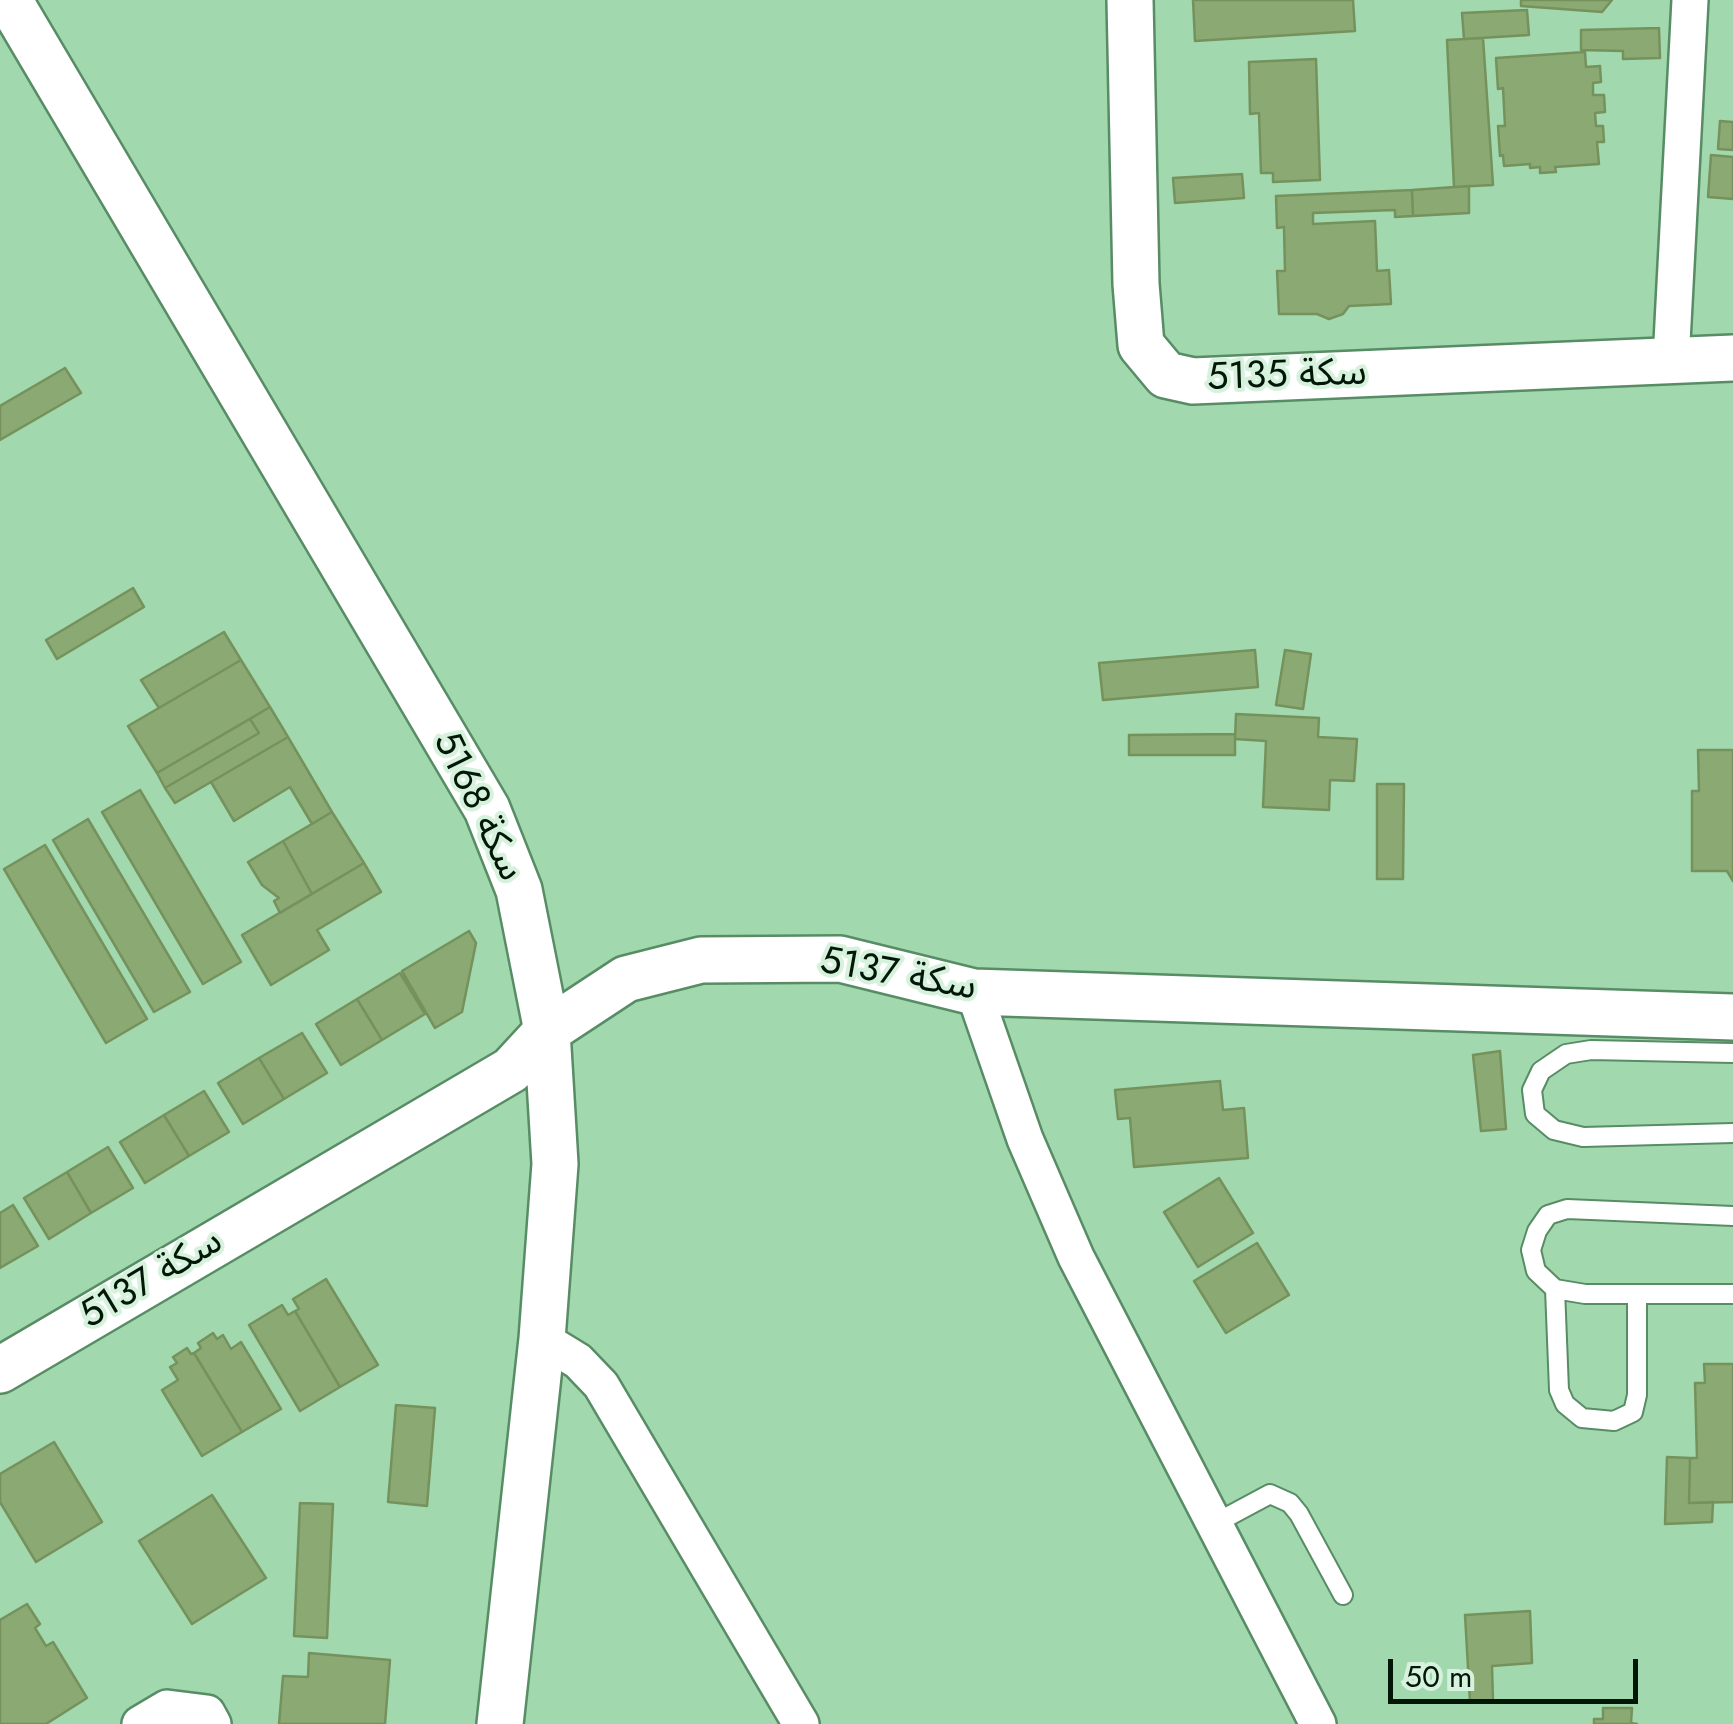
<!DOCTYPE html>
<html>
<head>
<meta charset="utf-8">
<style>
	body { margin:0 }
	#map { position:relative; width:1733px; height:1724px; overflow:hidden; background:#a1d8ae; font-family:Jost,sans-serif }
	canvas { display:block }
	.scale { position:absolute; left:1388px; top:1659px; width:250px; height:45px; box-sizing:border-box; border:5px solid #031709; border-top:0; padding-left:12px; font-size:30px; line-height:35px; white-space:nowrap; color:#031709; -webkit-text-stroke:8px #d6f2dc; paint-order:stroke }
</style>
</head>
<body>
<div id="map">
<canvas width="1733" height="1724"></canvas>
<div class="scale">50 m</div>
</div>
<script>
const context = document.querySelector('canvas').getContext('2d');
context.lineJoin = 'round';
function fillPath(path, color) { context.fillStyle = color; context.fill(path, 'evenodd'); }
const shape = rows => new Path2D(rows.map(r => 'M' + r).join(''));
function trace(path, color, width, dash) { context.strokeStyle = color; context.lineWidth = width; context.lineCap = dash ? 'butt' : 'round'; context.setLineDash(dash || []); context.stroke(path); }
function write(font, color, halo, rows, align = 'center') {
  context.font = font + ' Jost,"Noto Sans Arabic",sans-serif'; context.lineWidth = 8; context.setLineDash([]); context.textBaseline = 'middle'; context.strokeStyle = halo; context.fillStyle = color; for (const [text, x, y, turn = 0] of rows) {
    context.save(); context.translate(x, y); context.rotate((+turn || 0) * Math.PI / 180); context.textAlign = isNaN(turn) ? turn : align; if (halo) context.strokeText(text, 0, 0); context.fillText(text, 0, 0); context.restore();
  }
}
const building = shape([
	[1193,0,1353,0,1355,31,1195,41,1193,0],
	[1521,0,1612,0,1602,12,1521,6,1521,0],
	[1527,10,1529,35,1464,39,1462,13,1527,10],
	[1659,28,1660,58,1623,59,1623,51,1581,50,1581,30,1659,28],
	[1483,38,1493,185,1454,187,1447,40,1483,38],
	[1585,52,1586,67,1600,66,1601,82,1593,83,1593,95,1604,95,1605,112,1595,113,1596,126,1603,126,1604,142,1597,142,1599,164,1555,167,1556,172,1540,173,1540,167,1530,168,1530,164,1504,166,1503,155,1500,156,1498,126,1505,126,1503,88,1498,89,1496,58,1585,52],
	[1316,59,1320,180,1273,182,1273,173,1261,173,1259,113,1250,114,1249,62,1316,59],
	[1720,121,1733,122,1733,150,1718,149,1720,121],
	[1711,155,1733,157,1733,199,1708,197,1711,155],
	[1242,174,1244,198,1175,203,1173,178,1242,174],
	[1469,186,1469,213,1413,216,1412,190,1469,186],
	[1412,190,1413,216,1395,217,1395,210,1313,213,1313,224,1375,221,1377,271,1389,270,1391,304,1349,306,1343,314,1329,319,1317,314,1279,314,1277,271,1285,271,1284,227,1277,228,1276,196,1412,190],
	[65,368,81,393,0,440,0,406,65,368],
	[133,588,144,607,57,659,46,640,133,588],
	[224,632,241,660,159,708,141,680,224,632],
	[1255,650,1258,687,1103,700,1099,663,1255,650],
	[1285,650,1311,654,1303,709,1276,705,1285,650],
	[241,660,270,707,157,773,128,726,241,660],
	[270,707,288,737,175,803,165,788,259,733,250,719,270,707],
	[1236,714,1319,718,1318,737,1357,739,1354,781,1330,780,1329,810,1263,807,1266,741,1235,739,1236,714],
	[250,719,259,733,165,788,157,773,250,719],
	[1235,734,1235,755,1129,755,1129,735,1235,734],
	[288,737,332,812,312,824,290,787,234,821,211,782,288,737],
	[1698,750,1733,750,1733,881,1727,871,1692,871,1692,791,1699,791,1698,750],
	[1377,784,1404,784,1403,879,1377,879,1377,784],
	[140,790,241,962,203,984,102,812,140,790],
	[332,812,364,863,312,894,283,841,332,812],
	[88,819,190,992,154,1012,53,840,88,819],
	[283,841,312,894,280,913,274,901,279,898,262,885,248,862,283,841],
	[45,845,147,1019,106,1043,4,869,45,845],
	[364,863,381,892,317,930,329,950,271,985,242,935,364,863],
	[469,931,476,943,462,1012,435,1028,402,971,469,931],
	[400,973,425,1014,382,1040,357,999,400,973],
	[357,999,382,1040,341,1065,316,1024,357,999],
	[302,1033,327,1073,284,1099,259,1058,302,1033],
	[1500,1051,1506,1129,1481,1131,1473,1055,1500,1051],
	[259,1058,284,1099,243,1124,218,1083,259,1058],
	[1220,1081,1223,1110,1244,1108,1248,1158,1134,1167,1130,1118,1118,1119,1115,1090,1220,1081],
	[204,1091,229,1132,189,1156,164,1115,204,1091],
	[164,1115,189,1156,145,1183,120,1142,164,1115],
	[108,1147,133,1188,91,1213,67,1172,108,1147],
	[67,1172,91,1213,49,1239,24,1198,67,1172],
	[1219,1178,1253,1233,1198,1267,1164,1212,1219,1178],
	[13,1205,38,1246,0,1268,0,1213,13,1205],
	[1257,1243,1289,1295,1226,1333,1194,1281,1257,1243],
	[326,1279,378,1365,340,1387,295,1311,299,1309,293,1299,326,1279],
	[282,1305,288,1315,295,1311,340,1387,300,1411,249,1325,282,1305],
	[213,1333,217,1339,223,1335,231,1349,241,1342,281,1409,242,1432,194,1353,201,1348,198,1343,213,1333],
	[187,1348,191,1354,194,1353,242,1432,202,1456,162,1390,178,1380,170,1367,177,1363,173,1357,187,1348],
	[1704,1364,1733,1364,1733,1502,1689,1503,1690,1458,1697,1458,1695,1383,1705,1383,1704,1364],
	[396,1405,435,1408,427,1506,388,1502,396,1405],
	[54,1442,102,1522,36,1562,0,1502,0,1474,54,1442],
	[1667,1457,1690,1458,1689,1503,1713,1502,1712,1522,1665,1524,1667,1457],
	[212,1495,266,1578,192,1624,139,1541,212,1495],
	[300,1503,333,1504,327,1638,294,1636,300,1503],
	[27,1604,40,1624,35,1628,46,1646,53,1642,87,1698,46,1724,0,1724,0,1620,27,1604],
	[1530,1611,1532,1663,1492,1666,1493,1701,1470,1702,1465,1615,1530,1611],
	[309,1653,390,1660,385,1724,279,1724,283,1676,308,1677,309,1653],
	[1603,1708,1632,1708,1631,1723,1637,1724,1594,1724,1594,1719,1603,1719,1603,1708]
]);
const service = shape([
	[1733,1053,1591,1050,1566,1054,1541,1071,1532,1090,1535,1114,1554,1130,1583,1137,1733,1133],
	[1733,1216,1567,1209,1548,1215,1537,1231,1531,1250,1536,1271,1555,1289,1585,1294,1733,1294],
	[1555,1289,1559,1390,1565,1404,1582,1418,1614,1421,1633,1412,1637,1395,1637,1294],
	[1214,1524,1270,1494,1290,1503,1299,1514,1343,1595]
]);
const minor = shape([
	[1671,361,1690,0],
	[974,992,1025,1139,1076,1257,1318,1724],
	[542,1339,578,1361,601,1385,801,1724],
	[140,1724,167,1708,207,1713,213,1724]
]);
const tertiary = shape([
	[9,0,487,809,519,890,547,1031,555,1164,542,1339,500,1724],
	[1130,0,1136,284,1141,345,1166,375,1193,381,1733,358],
	[0,1370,511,1070,547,1031,626,979,701,960,840,959,974,992,1733,1017]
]);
const streetNames = [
	["سكة 5135",1287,377,-2],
	["سكة 5168",477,807,64],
	["سكة 5137",898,976,10],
	["سكة 5137",152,1280,-31]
];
fillPath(building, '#8ba973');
trace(building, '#75925d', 2.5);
trace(service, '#578c65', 22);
trace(minor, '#578c65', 40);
trace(tertiary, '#578c65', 50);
trace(service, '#fff', 18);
trace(minor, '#fff', 35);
trace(tertiary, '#fff', 45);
write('38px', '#031709', '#d6f2dc', streetNames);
</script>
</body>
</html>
